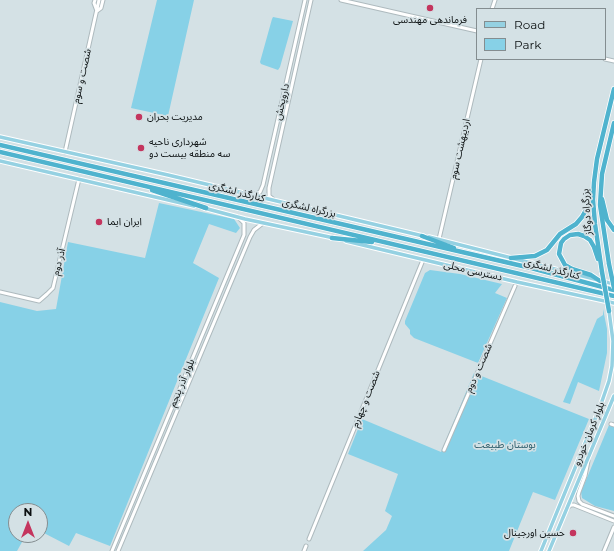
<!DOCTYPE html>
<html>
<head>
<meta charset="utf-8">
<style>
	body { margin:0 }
	#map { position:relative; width:614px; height:551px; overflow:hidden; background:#d4e1e5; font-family:Montserrat,sans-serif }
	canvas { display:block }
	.legend { position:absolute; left:476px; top:8px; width:130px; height:52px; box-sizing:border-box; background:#d4e1e5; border:1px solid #848d90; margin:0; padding:5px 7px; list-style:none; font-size:12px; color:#0b1011 }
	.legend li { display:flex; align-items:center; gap:8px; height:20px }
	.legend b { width:20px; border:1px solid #848d90 }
	.north { position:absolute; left:8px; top:503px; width:40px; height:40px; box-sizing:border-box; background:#d4e1e5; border:1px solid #848d90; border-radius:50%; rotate:0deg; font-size:11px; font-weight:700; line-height:16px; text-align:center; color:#0b1011 }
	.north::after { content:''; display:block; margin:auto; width:14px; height:18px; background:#c4355e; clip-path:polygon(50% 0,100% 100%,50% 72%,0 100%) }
</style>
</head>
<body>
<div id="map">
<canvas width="614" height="551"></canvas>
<ul class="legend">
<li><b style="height:5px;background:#95d1e2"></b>Road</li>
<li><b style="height:11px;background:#87d1e7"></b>Park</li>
</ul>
<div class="north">N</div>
</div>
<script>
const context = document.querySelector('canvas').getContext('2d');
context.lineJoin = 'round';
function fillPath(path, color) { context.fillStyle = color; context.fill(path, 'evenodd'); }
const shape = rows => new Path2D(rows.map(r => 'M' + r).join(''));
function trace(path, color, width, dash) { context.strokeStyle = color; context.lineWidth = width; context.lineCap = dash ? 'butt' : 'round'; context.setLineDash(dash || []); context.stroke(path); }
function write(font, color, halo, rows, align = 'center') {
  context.font = font + ' Montserrat,"Noto Sans Arabic",sans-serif'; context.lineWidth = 3.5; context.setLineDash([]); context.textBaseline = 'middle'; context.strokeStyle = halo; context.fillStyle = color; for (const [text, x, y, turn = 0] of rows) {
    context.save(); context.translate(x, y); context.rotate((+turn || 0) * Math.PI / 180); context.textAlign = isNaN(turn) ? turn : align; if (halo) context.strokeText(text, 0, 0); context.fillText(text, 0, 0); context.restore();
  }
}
const green = shape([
	[157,0,194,0,168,116,131,108],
	[273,17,293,21,280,67,278,70,261,64,260,62,272,19],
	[159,203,234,219,240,228,236,233,209,224,193,263,219,278,110,546,76,533,69,546,40,531,40,511,16,511,16,535,26,535,17,551,0,551,0,302,37,311,56,309,68,242,145,258],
	[430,270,460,274,502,284,495,293,507,298,478,363,414,338,410,334,410,330,405,324,405,321,425,273],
	[603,309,607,329,607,353,599,391,578,382,570,404,563,402,597,319,603,315],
	[474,373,589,419,555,500,533,492,509,551,363,551,386,530,392,516,385,511,398,474,348,454,362,419,441,452],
	[609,425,614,427,614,511,595,506,582,498,581,492]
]);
const minor = shape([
	[95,0,94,3,97,11,101,8,103,0],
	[341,0,477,31],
	[492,9,495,0],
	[605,59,614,61],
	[65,152,99,0],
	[253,195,260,192,263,185,305,0],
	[274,200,269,196,269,188,311,0],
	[439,239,481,59],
	[0,292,39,301,47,294,53,288,79,179],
	[611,424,614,425],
	[444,450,515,286],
	[588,461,585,476,579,492,578,496,579,501,582,504,614,516],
	[567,508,571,505,574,505,614,521],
	[309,539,423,260],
	[112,551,244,235,244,223,238,217],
	[118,551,250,237,254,230,263,223],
	[304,551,306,546],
	[604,551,614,527]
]);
const major = shape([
	[0,137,168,175,423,236],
	[0,161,194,206],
	[204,208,245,219,334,238],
	[429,237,614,284],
	[346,241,517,282,614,303],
	[541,551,600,407,609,381,612,366,613,341,609,311],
	[549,551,614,396]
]);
const highway = shape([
	[0,145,531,268,614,290],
	[0,152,614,296],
	[152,190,206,208],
	[602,199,607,220,614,230],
	[422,236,454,248],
	[332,238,372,242],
	[511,258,535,256,547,250,560,234,576,224,582,217,587,208,592,191],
	[598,259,594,247,590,240,584,236,578,234,570,235,564,239,561,243,559,254,565,265,572,269,591,275,600,281],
	[609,264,600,205,602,174,614,123],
	[602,272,595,224,593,200,594,182,597,159,614,89]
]);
const highwayBridge = shape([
	[609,264,614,288],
	[602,272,609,311]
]);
const markers = [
	[430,8,4,"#c4355e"],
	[139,117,4,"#c4355e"],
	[141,148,4,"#c4355e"],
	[99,222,4,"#c4355e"],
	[573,533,4,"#c4355e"]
];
const poiNames = [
	["فرماندهی مهندسی",430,20,"center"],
	["مدیریت بحران",147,117],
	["شهرداری ناحیه",149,142],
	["سه منطقه بیست دو",149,154],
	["ایران ایما",107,222],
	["حسین اورجینال",565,533,"right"]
];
const streetNames = [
	["شصت و سوم",82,76,-77],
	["داروپخش",282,102,-77],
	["اردیبهشت سوم",460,149,-77],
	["کنارگذر لشگری",237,192,14],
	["بزرگراه لشگری",309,208,13],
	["بزرگراه دوگاز",587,212,-94],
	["آذر دوم",59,262,-76],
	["کنارگذر لشگری",552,269,15],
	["دسترسی محلی",473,271,13],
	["شصت و دوم",479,368,-66],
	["بلوار آذر پنجم",182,383,-67],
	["شصت و چهارم",366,399,-68],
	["بلوار کرمان خودرو",589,434,-68]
];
const parkNames = [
	["بوستان طبیعت",505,445]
];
fillPath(green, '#87d1e7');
trace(minor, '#aebabe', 5);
trace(major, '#fff', 5.5);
trace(highway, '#fff', 6);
trace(minor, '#fff', 3);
trace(major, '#95d1e2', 3.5);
trace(highway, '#4fb3ce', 4.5);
trace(highwayBridge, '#fff', 6, []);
trace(highwayBridge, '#4fb3ce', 4.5);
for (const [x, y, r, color] of markers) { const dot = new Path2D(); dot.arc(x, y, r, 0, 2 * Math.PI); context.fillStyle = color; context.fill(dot); trace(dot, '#d4e1e5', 1.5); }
write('10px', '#0b1011', '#d4e1e5', poiNames, 'left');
write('10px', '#0b1011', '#d4e1e5', streetNames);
write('10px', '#2c5c6a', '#d4e1e5', parkNames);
</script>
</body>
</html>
